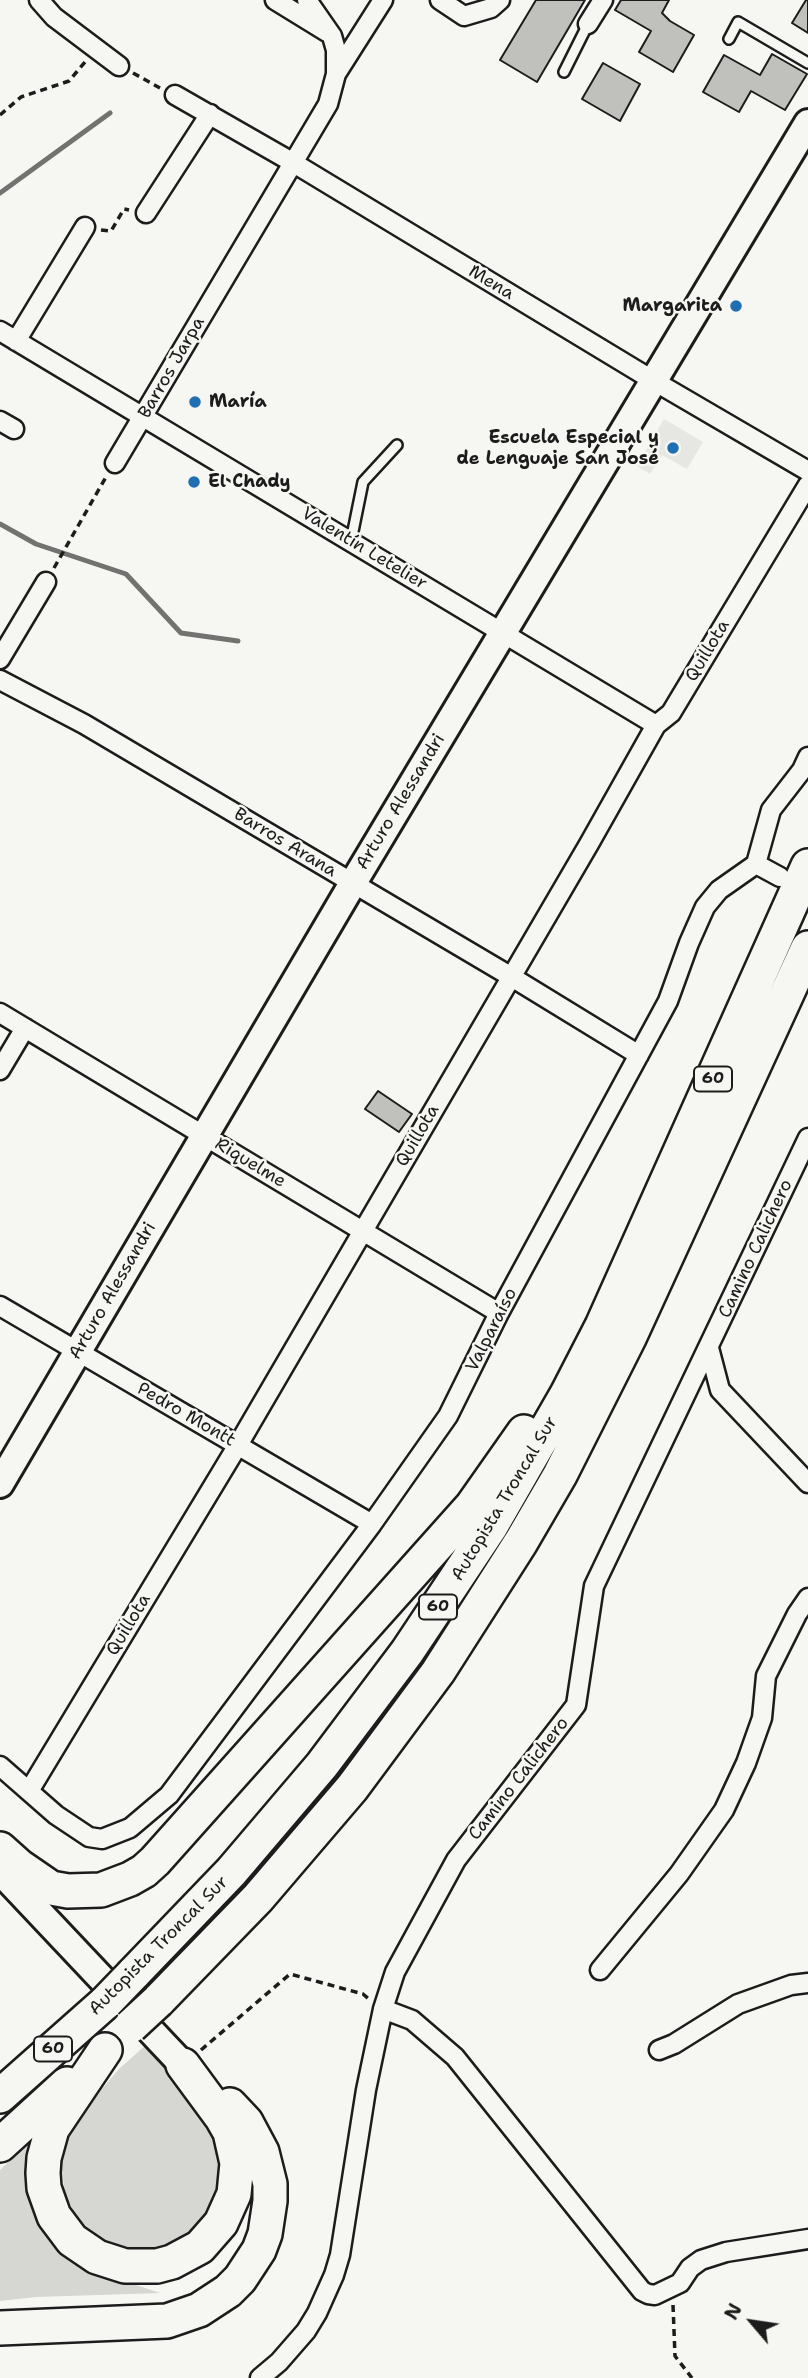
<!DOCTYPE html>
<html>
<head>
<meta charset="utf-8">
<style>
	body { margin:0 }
	#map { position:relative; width:808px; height:2378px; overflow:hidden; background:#f6f6f2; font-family:"Shantell Sans",sans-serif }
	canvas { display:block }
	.north { position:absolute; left:717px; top:2287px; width:70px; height:70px; -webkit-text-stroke:5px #f6f6f2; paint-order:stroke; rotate:299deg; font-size:19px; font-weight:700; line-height:28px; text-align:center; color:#1c1c1c }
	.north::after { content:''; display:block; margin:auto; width:24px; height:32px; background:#1c1c1c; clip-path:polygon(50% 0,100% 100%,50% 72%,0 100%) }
</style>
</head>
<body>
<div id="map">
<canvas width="808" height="2378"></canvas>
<div class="north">N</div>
</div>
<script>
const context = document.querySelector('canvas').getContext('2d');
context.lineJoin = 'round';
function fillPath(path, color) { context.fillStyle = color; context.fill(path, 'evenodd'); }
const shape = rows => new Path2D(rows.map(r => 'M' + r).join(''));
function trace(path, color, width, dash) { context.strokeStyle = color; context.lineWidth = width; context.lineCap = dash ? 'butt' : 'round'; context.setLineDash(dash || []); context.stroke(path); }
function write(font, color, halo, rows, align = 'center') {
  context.font = font + ' "Shantell Sans",sans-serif'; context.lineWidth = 5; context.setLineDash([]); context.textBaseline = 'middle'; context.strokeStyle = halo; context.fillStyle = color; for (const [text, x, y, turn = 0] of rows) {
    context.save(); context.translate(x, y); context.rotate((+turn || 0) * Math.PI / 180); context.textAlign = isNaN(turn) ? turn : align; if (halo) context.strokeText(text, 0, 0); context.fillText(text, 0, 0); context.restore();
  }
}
const built = shape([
	[664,419,703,442,687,469,662,455,650,474,637,466]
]);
const green = shape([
	[147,2044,207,2110,224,2164,209,2223,153,2257,114,2253,80,2227,64,2190,61,2151,83,2111,119,2069],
	[35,2137,97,2272,160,2293,36,2297,0,2301,0,2170]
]);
const stream = shape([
	[0,193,110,113],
	[0,524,36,544,126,574,181,633,238,641]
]);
const building = shape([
	[536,0,585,0,537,82,500,60,536,0],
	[621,0,669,0,662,13,670,21,694,35,673,72,639,52,651,31,615,10,621,0],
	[806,0,808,0,808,33,792,23,806,0],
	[772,54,807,74,785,110,751,91,739,112,703,92,724,55,760,75,772,54],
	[603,63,640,84,620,121,582,99,603,63],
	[378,1091,412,1114,399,1132,365,1109,378,1091]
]);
const path = shape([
	[133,73,160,88],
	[0,115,21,97,69,81,85,62],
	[101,230,111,231,124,209,129,210],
	[54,568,106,477],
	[201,2050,290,1974,363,1994,370,2000],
	[673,2305,675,2356,692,2378]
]);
const lane = shape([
	[729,39,738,22,808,63],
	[564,72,588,24],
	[351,541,363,482,397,445]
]);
const street = shape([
	[39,0,54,17,119,66],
	[275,0,327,32],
	[440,0,464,16,491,8,500,0],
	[588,24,603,0],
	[336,74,383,0],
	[175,95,292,162,654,381,808,471],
	[146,213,210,114],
	[0,331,656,725],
	[16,341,85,227],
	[0,421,14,429],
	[115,463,328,104,336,74,336,50,332,36,307,0],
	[0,659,46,582],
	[0,680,84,724,510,976,639,1055],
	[756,864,780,877],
	[0,1013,499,1313],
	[0,1070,25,1028],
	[0,1306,372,1524],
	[709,1348,720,1390,808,1483],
	[0,1766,56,1815,89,1837,102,1839,130,1828,169,1795,372,1524,448,1416,499,1313,668,1001,689,943,705,907,719,890,756,864,771,810,802,770,808,757],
	[29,1791,238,1445,589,844,656,725,671,713,808,485],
	[600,1970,679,1874,724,1810,746,1763,762,1718,766,1676,797,1614,808,1598],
	[383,2009,412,2020,455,2057,642,2291,648,2294,655,2295,680,2283,690,2268,701,2260,726,2252,808,2239],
	[659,2050,674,2044,738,2004,791,1985,808,1983],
	[260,2378,279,2362,306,2331,317,2313,334,2275,340,2255,366,2090,383,2009,395,1972,456,1860,576,1705,594,1586,808,1138]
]);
const secondary = shape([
	[0,1484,353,883,808,123],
	[0,1871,183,2065]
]);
const highway = shape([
	[0,1849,19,1866,51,1888,68,1891,101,1890,130,1879,144,1871,155,1861,472,1506,524,1432],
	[133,1974,231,1872,322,1765,407,1652,491,1526,567,1394,602,1326,808,866],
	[158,2001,258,1898,352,1788,438,1672,521,1542,560,1475,629,1338,808,948],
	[105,2050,52,2129,44,2158,43,2173,44,2188,54,2216,72,2240,97,2257,125,2266,157,2266,172,2262,200,2247,221,2223,234,2194,237,2163,230,2132,222,2118,183,2065],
	[0,2096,106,2002],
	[0,2145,67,2084],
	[0,2328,167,2321,199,2310,228,2291,240,2279,259,2250,265,2234,270,2201,270,2184,262,2152,246,2122,230,2105]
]);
const highwayBridge = shape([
	[106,2002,133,1974],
	[131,2026,158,2001]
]);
const markers = [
	[736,306,7,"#1f6fb2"],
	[195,402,7,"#1f6fb2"],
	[673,448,7,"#1f6fb2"],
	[194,482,7,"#1f6fb2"]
];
const shields = [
	[713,1079,38],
	[438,1607,38],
	[53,2049,38]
];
const shieldNames = [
	["60",713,1079],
	["60",438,1607],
	["60",53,2049]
];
const streetNames = [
	["Mena",491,283,31],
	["Barros Jarpa",172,368,-60],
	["Valentín Letelier",364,549,31],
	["Quillota",708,651,-59],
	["Arturo Alessandri",401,802,-59],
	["Barros Arana",285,843,31],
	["Quillota",418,1136,-60],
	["Riquelme",250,1163,31],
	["Camino Calichero",756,1249,-65],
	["Arturo Alessandri",113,1291,-60],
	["Valparaíso",492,1330,-63],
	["Pedro Montt",186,1415,30],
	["Autopista Troncal Sur",505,1499,-59],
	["Quillota",129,1625,-59],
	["Camino Calichero",519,1779,-52],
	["Autopista Troncal Sur",159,1946,-45]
];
const poiNames = [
	["Margarita",722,306],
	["María",209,402,"left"],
	["Escuela Especial y",659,438],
	["de Lenguaje San José",659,459],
	["El Chady",208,482,"left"]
];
fillPath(built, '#e6e6e2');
fillPath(green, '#d6d6d2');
trace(stream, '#727271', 5);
fillPath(building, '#c0c0bd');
trace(building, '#1c1c1c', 2);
trace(lane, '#1c1c1c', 14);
trace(street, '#1c1c1c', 23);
trace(secondary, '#1c1c1c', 32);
trace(highway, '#1c1c1c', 38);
trace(path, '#1c1c1c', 3.5, [7, 5]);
trace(lane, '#f6f6f2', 9);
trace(street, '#f6f6f2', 18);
trace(secondary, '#f6f6f2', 26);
trace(highway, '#f6f6f2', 33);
trace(highwayBridge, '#1c1c1c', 38, []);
trace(highwayBridge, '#f6f6f2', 33);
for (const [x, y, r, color] of markers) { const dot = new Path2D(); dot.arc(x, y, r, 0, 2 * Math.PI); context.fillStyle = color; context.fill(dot); trace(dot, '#f6f6f2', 2.5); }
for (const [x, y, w] of shields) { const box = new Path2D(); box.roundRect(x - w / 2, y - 12.5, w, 25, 5); context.fillStyle = '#f6f6f2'; context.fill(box); trace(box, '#1c1c1c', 2); }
write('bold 16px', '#1c1c1c', null, shieldNames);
write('18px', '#1c1c1c', '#f6f6f2', streetNames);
write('bold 18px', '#1c1c1c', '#f6f6f2', poiNames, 'right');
</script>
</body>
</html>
